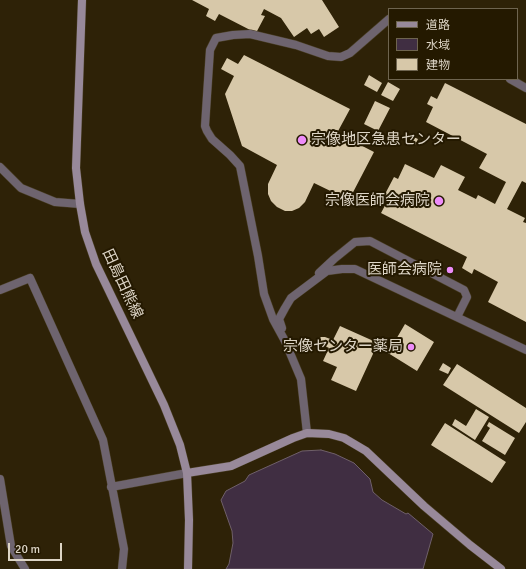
<!DOCTYPE html>
<html>
<head>
<meta charset="utf-8">
<style>
	body { margin:0 }
	#map { position:relative; width:526px; height:569px; overflow:hidden; background:#2e2207; font-family:Signika,"Noto Sans JP",sans-serif }
	canvas { display:block }
	.legend { position:absolute; left:388px; top:8px; width:130px; height:72px; box-sizing:border-box; background:#241900; border:1px solid #6e644f; margin:0; padding:5px 7px; list-style:none; font-size:12px; color:#ddd5c6 }
	.legend li { display:flex; align-items:center; gap:8px; height:20px }
	.legend b { width:20px; border:1px solid #6e644f }
	.scale { position:absolute; left:8px; top:543px; width:54px; height:18px; box-sizing:border-box; border:2px solid #ddd5c6; border-top:0; padding-left:5px; font-size:12px; line-height:14px; white-space:nowrap; color:#ddd5c6; -webkit-text-stroke:3px #241900; paint-order:stroke }
</style>
</head>
<body>
<div id="map">
<canvas width="526" height="569"></canvas>
<ul class="legend">
<li><b style="height:5px;background:#98899a"></b>道路</li>
<li><b style="height:11px;background:#402e42"></b>水域</li>
<li><b style="height:11px;background:#d7c8a9"></b>建物</li>
</ul>
<div class="scale">20 m</div>
</div>
<script>
const context = document.querySelector('canvas').getContext('2d');
context.lineJoin = 'round';
function fillPath(path, color) { context.fillStyle = color; context.fill(path, 'evenodd'); }
const shape = rows => new Path2D(rows.map(r => 'M' + r).join(''));
function trace(path, color, width, dash) { context.strokeStyle = color; context.lineWidth = width; context.lineCap = dash ? 'butt' : 'round'; context.setLineDash(dash || []); context.stroke(path); }
function write(font, color, halo, rows, align = 'center') {
  context.font = font + ' Signika,"Noto Sans JP",sans-serif'; context.lineWidth = 4; context.setLineDash([]); context.textBaseline = 'middle'; context.strokeStyle = halo; context.fillStyle = color; for (const [text, x, y, turn = 0] of rows) {
    context.save(); context.translate(x, y); context.rotate((+turn || 0) * Math.PI / 180); context.textAlign = isNaN(turn) ? turn : align; if (halo) context.strokeText(text, 0, 0); context.fillText(text, 0, 0); context.restore();
  }
}
const water = shape([
	[321,450,335,454,354,463,370,479,373,492,382,500,406,514,408,513,433,534,423,569,226,569,229,564,233,543,232,531,221,500,226,491,245,481,249,475,302,451,321,450]
]);
const building = shape([
	[192,0,322,0,339,27,324,37,319,29,311,34,307,28,294,37,281,18,264,9,261,15,265,16,256,33,219,14,215,21,206,16,209,9],
	[244,55,350,109,337,133,374,152,349,200,314,183,305,202,299,208,292,211,285,211,277,207,271,201,268,194,268,184,277,165,242,146,225,94,234,76,221,69,227,58,238,64],
	[369,75,382,83,377,92,364,85],
	[388,82,400,89,393,101,381,95],
	[445,83,526,124,526,183,522,181,507,209,525,218,523,222,526,223,526,322,488,302,498,282,474,269,472,274,462,268,467,257,381,213,389,198,384,196,394,177,398,179,405,164,434,178,441,165,465,177,458,190,476,199,478,195,495,204,506,182,479,168,487,154,426,122,433,107,427,104,431,96,437,99],
	[375,101,390,108,378,131,364,124],
	[405,133,418,139,415,145,402,139],
	[405,324,434,342,417,371,388,353],
	[340,326,378,343,356,391,331,380,337,367,323,361,329,348,319,343,319,339,321,337,325,337,333,340],
	[443,363,451,368,448,374,439,370],
	[457,364,526,408,526,422,519,433,443,385],
	[476,409,489,417,475,440,452,425,455,419,466,426],
	[489,422,515,438,505,455,482,441,490,428,487,426],
	[445,423,506,462,492,483,431,445]
]);
const lane = shape([
	[510,79,526,88],
	[319,273,334,259,355,242,370,241,464,290,467,297,457,317],
	[282,328,279,319,285,308,291,298,327,271,342,269,355,269,526,350],
	[307,433,301,379,285,341,273,319,264,294,258,256,240,166,230,155,212,139,207,131,205,126,210,50,216,38,233,35,250,34,296,45,328,56,341,57,350,53,389,19]
]);
const street = shape([
	[0,167,21,188,55,202,80,204],
	[0,290,30,278,103,440,124,549,122,569],
	[0,479,11,546,25,569],
	[111,487,187,473]
]);
const secondary = shape([
	[82,0,76,168,80,204,85,232,96,264,164,405,180,445,187,473,189,520,188,569],
	[187,473,231,466,293,438,307,433,329,434,344,438,366,451,424,506,470,545,501,569]
]);
const markers = [
	[302,140,5,"#ed8cf9"],
	[439,201,5,"#ed8cf9"],
	[450,270,4,"#ed8cf9"],
	[411,347,4,"#ed8cf9"]
];
const poiNames = [
	["宗像地区急患センター",311,140,"left"],
	["宗像医師会病院",430,201],
	["医師会病院",442,270],
	["宗像センター薬局",403,347]
];
const streetNames = [
	["田島田熊線",122,284,65]
];
fillPath(water, '#402e42');
trace(water, '#6f606a', 1);
fillPath(building, '#d7c8a9');
trace(lane, '#4a3f26', 9);
trace(street, '#4a3f26', 9);
trace(secondary, '#4a3f26', 9);
trace(lane, '#6e646f', 8);
trace(street, '#6e646f', 8);
trace(secondary, '#98899a', 8);
for (const [x, y, r, color] of markers) { const dot = new Path2D(); dot.arc(x, y, r, 0, 2 * Math.PI); context.fillStyle = color; context.fill(dot); trace(dot, '#241900', 1.5); }
write('15px', '#ddd5c6', '#241900', poiNames, 'right');
write('15px', '#ddd5c6', '#241900', streetNames);
</script>
</body>
</html>
